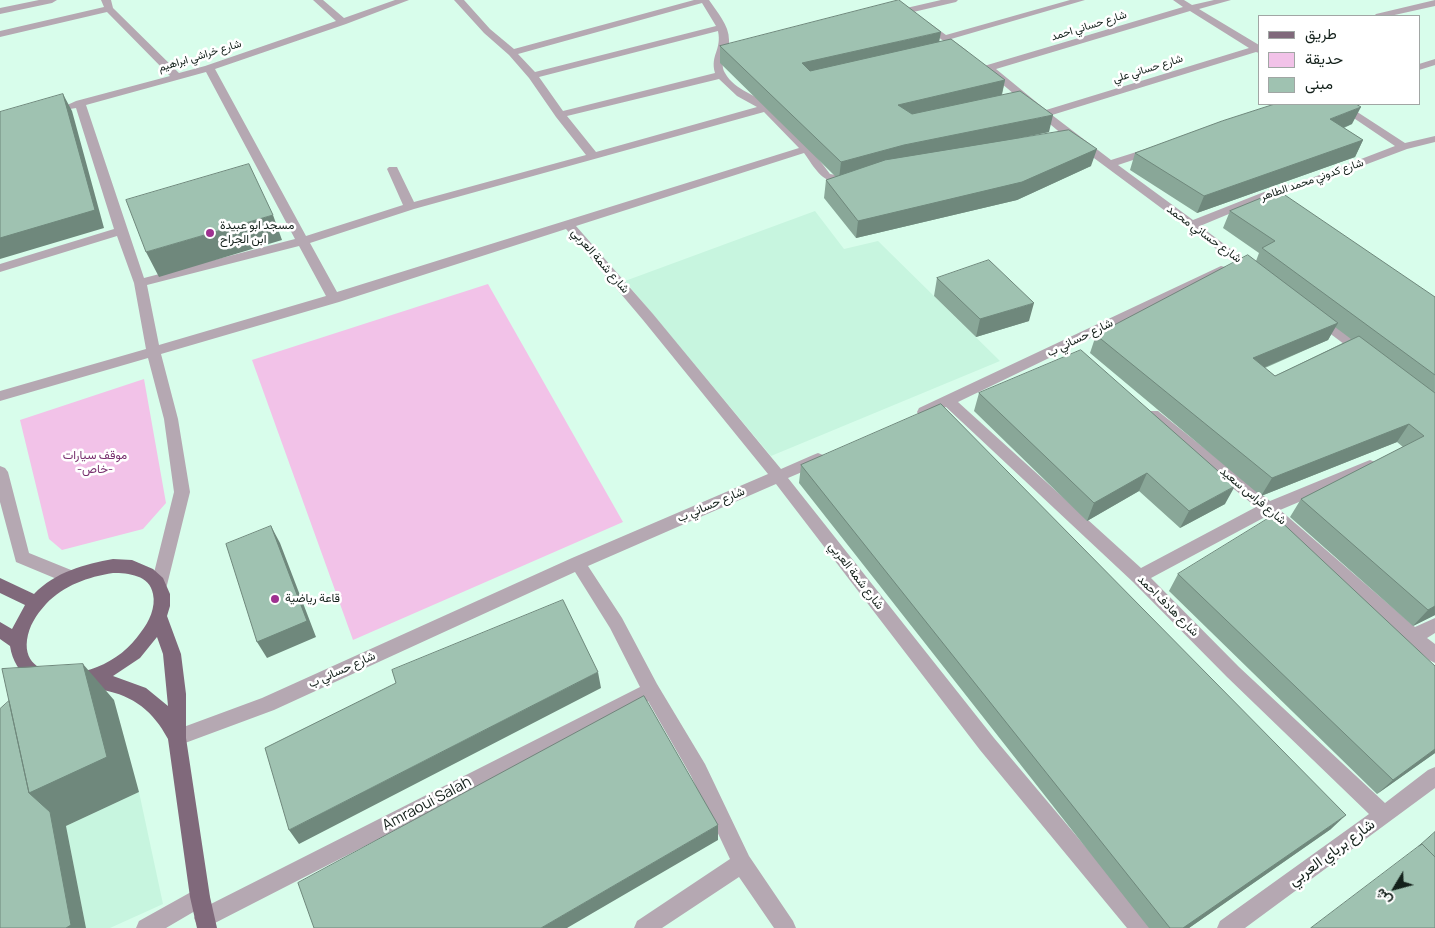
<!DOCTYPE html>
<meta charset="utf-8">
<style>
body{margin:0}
#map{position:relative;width:1435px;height:928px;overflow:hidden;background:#d8fdeb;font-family:Manrope,Vazirmatn,sans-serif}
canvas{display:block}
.legend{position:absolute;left:1258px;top:15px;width:162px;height:90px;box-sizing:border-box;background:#fff;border:1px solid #a1a6a4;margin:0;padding:6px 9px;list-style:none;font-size:15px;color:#14211b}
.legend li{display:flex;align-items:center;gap:10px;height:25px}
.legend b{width:25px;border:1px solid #a1a6a4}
.north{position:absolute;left:1370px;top:863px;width:50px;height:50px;-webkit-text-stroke:4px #fff;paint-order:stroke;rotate:233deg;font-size:14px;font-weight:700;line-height:20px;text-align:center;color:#14211b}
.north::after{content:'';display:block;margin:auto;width:18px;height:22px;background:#14211b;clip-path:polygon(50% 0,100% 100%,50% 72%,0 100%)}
</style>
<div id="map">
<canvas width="1435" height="928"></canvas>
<ul class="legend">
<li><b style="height:6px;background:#80697b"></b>طريق</li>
<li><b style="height:14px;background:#f2c2e8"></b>حديقة</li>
<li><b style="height:14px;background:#9fc2b1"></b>مبنى</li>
</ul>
<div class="north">ش</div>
</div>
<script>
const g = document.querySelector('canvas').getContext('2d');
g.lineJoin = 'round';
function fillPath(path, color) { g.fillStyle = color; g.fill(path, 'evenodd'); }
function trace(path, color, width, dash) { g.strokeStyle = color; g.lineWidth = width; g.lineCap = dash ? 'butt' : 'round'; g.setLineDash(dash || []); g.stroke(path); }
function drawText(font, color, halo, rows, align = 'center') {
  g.font = font + ' Manrope,Vazirmatn,sans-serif'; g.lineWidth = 5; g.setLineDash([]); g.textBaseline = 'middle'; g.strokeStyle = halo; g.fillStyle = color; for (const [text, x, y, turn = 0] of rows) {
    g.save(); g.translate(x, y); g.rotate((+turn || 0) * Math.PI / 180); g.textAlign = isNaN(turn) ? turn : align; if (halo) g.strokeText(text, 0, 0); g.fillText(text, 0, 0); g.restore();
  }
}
fillPath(new Path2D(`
 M 815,211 L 844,249 L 878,241 L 1000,361 L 771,456 L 625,281 Z
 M 139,792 L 163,904 L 110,928 L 86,928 L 66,826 Z`), '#c7f5df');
fillPath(new Path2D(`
 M 488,284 L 623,522 L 353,640 L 252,360 Z
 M 144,379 L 166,503 L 143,529 L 62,550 L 49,539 L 20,420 Z`), '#f2c2e8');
fillPath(new Path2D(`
 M 39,0 L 57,0 L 52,3 L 0,14 L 0,8 Z
 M 101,0 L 111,0 L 113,8 L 179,73 L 205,66 L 336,21 L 313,0 L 323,0 L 344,18 L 395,0 L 409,0 L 346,24 L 215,69 L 306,236 L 403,205 L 387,169 L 389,167 L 397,167 L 414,202 L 586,155 L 556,117 L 529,78 L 509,55 L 484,33 L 454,0 L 464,0 L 490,29 L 514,49 L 694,0 L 709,0 C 717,12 729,25 729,40 C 730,53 718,60 725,73 C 735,91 758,95 771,107 C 793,127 812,150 830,174 L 854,178 L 856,180 C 851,184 847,183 840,183 C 821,182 815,168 804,153 L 576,226 L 653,314 L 781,469 L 813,455 L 818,453 L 823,455 L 825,459 L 823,463 L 788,478 L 994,738 L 1148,921 L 1151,928 L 1127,928 L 980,750 L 776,484 L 588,566 L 622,618 L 657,684 L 705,764 L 749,856 L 793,921 L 796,928 L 774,928 L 739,877 L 662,928 L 634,928 L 637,921 L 730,859 L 691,776 L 648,701 L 211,925 L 205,928 L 197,925 L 194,918 L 197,911 L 640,687 L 610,628 L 575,572 L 274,710 L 177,746 L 170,744 L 168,738 L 170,732 L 262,698 L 572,558 L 768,474 L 643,320 L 566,229 L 339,302 L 161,354 L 178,419 L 190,492 L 167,585 L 165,590 L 159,592 L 153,590 L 151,585 L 174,492 L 164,419 L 148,358 L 0,401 L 0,391 L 146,349 L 134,283 L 117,236 L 0,272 L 0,264 L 114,229 L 76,108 L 70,109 L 65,106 L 76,101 L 170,76 L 107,12 L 0,37 L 0,31 L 104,7 ZM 702,3 L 716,26 L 535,72 L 518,54 ZM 718,31 C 722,50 710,55 715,73 L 563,111 L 539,77 ZM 206,72 L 295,239 L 144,278 L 86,105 ZM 719,79 L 737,96 L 757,107 L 596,152 L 567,116 ZM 764,112 L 799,148 L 337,292 L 310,243 L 414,209 ZM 299,246 L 326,296 L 159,345 L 147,285 Z
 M 941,0 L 958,0 L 956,2 L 892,17 L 887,14 L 889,12 Z
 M 1070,0 L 1085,0 L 951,39 L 966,50 L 968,52 L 963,55 L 920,24 L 922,22 L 928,22 L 946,35 Z
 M 1173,0 L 1184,0 L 1192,5 L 1214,0 L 1231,0 L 1199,9 L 1259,45 L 1259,53 L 1256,52 L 1052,115 L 1111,160 L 1149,148 L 1157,148 L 1158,150 L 1157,152 L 1118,165 L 1193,220 L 1264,192 L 1309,179 L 1395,146 L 1333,104 L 1345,104 L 1405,143 L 1435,136 L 1435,142 L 1407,149 L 1317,183 L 1272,196 L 1200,226 L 1260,271 L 1254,275 L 1250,274 L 1063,135 L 983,68 L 984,66 L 1183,7 ZM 1190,11 L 1249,48 L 1046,110 L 996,69 Z
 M 1435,0 L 1435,6 L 1390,16 L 1374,16 L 1376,14 Z
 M 1435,59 L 1435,65 L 1419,70 L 1419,64 Z
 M 1221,266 L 1225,267 L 1227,270 L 1225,273 L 958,402 L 1141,568 L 1256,507 L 1148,419 L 1146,415 L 1148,411 L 1158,411 L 1270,501 L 1365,462 L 1370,460 L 1375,462 L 1378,466 L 1375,470 L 1280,510 L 1415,627 L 1435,618 L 1435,633 L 1427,638 L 1435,644 L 1435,663 L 1429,660 L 1267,516 L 1151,578 L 1239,667 L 1385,803 L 1428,770 L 1435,767 L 1435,788 L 1245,928 L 1217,928 L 1220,921 L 1369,814 L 1227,677 L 1133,582 L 946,407 L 924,417 L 919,416 L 917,412 L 919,408 Z
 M 1317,313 L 1322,314 L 1370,350 L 1372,353 L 1370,356 L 1360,356 L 1312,320 L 1310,317 L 1312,314 Z
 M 0,466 L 5,468 L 8,472 L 29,553 L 76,572 L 78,577 L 76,582 L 70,584 L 64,582 L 16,562 L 0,502 Z
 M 200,887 L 207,890 L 210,897 L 207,904 L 166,928 L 136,928 L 139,921 Z`), '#b5a8b2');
fillPath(new Path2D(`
 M 113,559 L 132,560 L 153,569 L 163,578 L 170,594 L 170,606 L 167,616 L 181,654 L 186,694 L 186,738 L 210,897 L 217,928 L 197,928 L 190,897 L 168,739 C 153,711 134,696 103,690 C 97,688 90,686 84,687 C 79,687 74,689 69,689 C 39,690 15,677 10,646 L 0,639 L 0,622 L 12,629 L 25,605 L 0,593 L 0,578 L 34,594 C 55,572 85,564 113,559 ZM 113,573 C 128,573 150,575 153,594 C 156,607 149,622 141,632 C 130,648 115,660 97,667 C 74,677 22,679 27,640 C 29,626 36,615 46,604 C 64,585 88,577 113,573 ZM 157,637 L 163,654 L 168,706 L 146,688 L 113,676 L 140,658 Z`), '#80697b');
fillPath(new Path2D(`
 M 939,41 L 1005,80 L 1002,95 L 1049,132 L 1019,138 L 1091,166 L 1017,200 L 856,238 L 824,198 L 826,180 L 836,177 L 720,63 L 720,46 Z
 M 1352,124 L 1344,128 L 1363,140 L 1355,157 L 1197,213 L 1130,170 L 1135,153 Z
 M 1230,211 L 1435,297 L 1435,615 L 1413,626 L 1290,517 L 1301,499 L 1403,447 L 1397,442 L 1261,496 L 1090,353 L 1096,335 L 1256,261 L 1259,253 L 1223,228 ZM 1335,327 L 1351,339 L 1275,376 L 1265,368 L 1328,340 Z
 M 937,278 L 1029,321 L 976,337 L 934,296 Z
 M 979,393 L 1225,504 L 1180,528 L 1139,491 L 1087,521 L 974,411 Z
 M 801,465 L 1331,829 L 1189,928 L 1149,928 L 799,483 Z
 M 1178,574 L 1435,666 L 1435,753 L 1377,794 L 1169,591 Z`), '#89a798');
fillPath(new Path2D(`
 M 941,32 L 938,48 L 801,79 L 802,63 Z
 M 1005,80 L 1001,97 L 896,122 L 898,105 Z
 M 63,94 L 72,111 L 104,228 L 0,259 L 0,238 Z
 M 1361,107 L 1352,124 L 1322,136 L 1330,119 Z
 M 1053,115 L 1049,132 L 901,162 L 839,179 L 841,162 L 904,145 Z
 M 1363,140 L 1355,157 L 1197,213 L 1204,196 Z
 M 1097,149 L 1091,166 L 1017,200 L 856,238 L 858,221 Z
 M 273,215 L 282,240 L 159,277 L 146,252 Z
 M 1034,303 L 1029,321 L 976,337 L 980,319 Z
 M 1338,323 L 1328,340 L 1244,376 L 1253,358 Z
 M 1409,424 L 1397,442 L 1261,496 L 1272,478 Z
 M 1147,473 L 1139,491 L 1087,521 L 1094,503 Z
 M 1235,486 L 1225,504 L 1180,528 L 1189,511 Z
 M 271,526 L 280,543 L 316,637 L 267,658 L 257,642 Z
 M 1435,606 L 1435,615 L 1413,626 L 1428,610 Z
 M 83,664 L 114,700 L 139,792 L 66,826 L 86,928 L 66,928 L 29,793 Z
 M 598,672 L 601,688 L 299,844 L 289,830 Z
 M 1435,749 L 1435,753 L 1377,794 L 1393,780 Z
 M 1346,815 L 1331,829 L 1189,928 L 1183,928 Z
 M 718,825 L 718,840 L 567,928 L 541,928 Z`), '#6f887c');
const building = new Path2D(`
 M 899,0 L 941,32 L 802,63 L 810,71 L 951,39 L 1005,80 L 898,105 L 912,114 L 1020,91 L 1053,115 L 904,145 L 841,162 L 720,46 Z
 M 63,94 L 95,210 L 0,238 L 0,112 Z
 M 1275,104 L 1356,104 L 1361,107 L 1330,119 L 1363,140 L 1204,196 L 1135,153 L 1222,121 Z
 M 1069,130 L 1097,149 L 1022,182 L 858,221 L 826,180 L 885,160 Z
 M 249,164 L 273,215 L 146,252 L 126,200 Z
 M 1279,191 L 1435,297 L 1435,375 L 1262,248 L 1275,241 L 1230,211 Z
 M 1248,255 L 1338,323 L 1253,358 L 1275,376 L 1359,336 L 1435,393 L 1435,606 L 1428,610 L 1301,499 L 1424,436 L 1409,424 L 1272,478 L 1096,335 Z
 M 989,260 L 1034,303 L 980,319 L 937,278 Z
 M 1081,350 L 1235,486 L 1189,511 L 1147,473 L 1094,503 L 979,393 Z
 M 941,404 L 1346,815 L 1183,928 L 1170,928 L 801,465 Z
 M 1274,515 L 1435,666 L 1435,749 L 1393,780 L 1178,574 Z
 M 271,526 L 307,621 L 257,642 L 226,544 Z
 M 563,600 L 598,672 L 289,830 L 265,748 L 396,683 L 392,670 Z
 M 83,664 L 107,757 L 29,793 L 2,669 Z
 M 644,696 L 718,825 L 541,928 L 314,928 L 298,883 Z
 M 9,701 L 29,793 L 50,812 L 71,925 L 66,928 L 0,928 L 0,709 Z
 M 1435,832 L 1435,857 L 1422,844 L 1419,846 Z
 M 1422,844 L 1435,857 L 1435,928 L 1311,928 Z`);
fillPath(building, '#9fc2b1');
trace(building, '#6f887c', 1);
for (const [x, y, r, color] of [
 [210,233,5,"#9e3190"],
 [275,599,5,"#9e3190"]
]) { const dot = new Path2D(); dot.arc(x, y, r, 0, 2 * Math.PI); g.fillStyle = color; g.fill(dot); trace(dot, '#fff', 2); }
drawText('11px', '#14211b', '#fff', [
 ["شارع حساني احمد",1089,26,-17],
 ["شارع خراشي ابراهيم",200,56,-17],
 ["شارع حساني علي",1148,69,-17],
 ["شارع كدوني محمد الطاهر",1312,180,-19]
]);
drawText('12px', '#14211b', '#fff', [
 ["مسجد ابو عبيدة",220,226],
 ["ابن الجراح",220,240],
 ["قاعة رياضية",285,599]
], 'left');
drawText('12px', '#14211b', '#fff', [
 ["شارع حساني محمد",1204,234,36],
 ["شارع شمة العربي",600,261,49],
 ["شارع حساني ب",1080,338,-26],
 ["شارع فراس سعيد",1253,496,40],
 ["شارع حساني ب",711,505,-23],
 ["شارع شمة العربي",856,576,52],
 ["شارع هادف احمد",1168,606,45],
 ["شارع حساني ب",342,670,-24]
]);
drawText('12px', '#772e6d', '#fff', [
 ["موقف سيارات",95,456],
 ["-خاص-",95,470]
]);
drawText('15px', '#14211b', '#fff', [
 ["Amraoui Salah",427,804,-28],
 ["شارع برباي العربي",1332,853,-36]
]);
</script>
